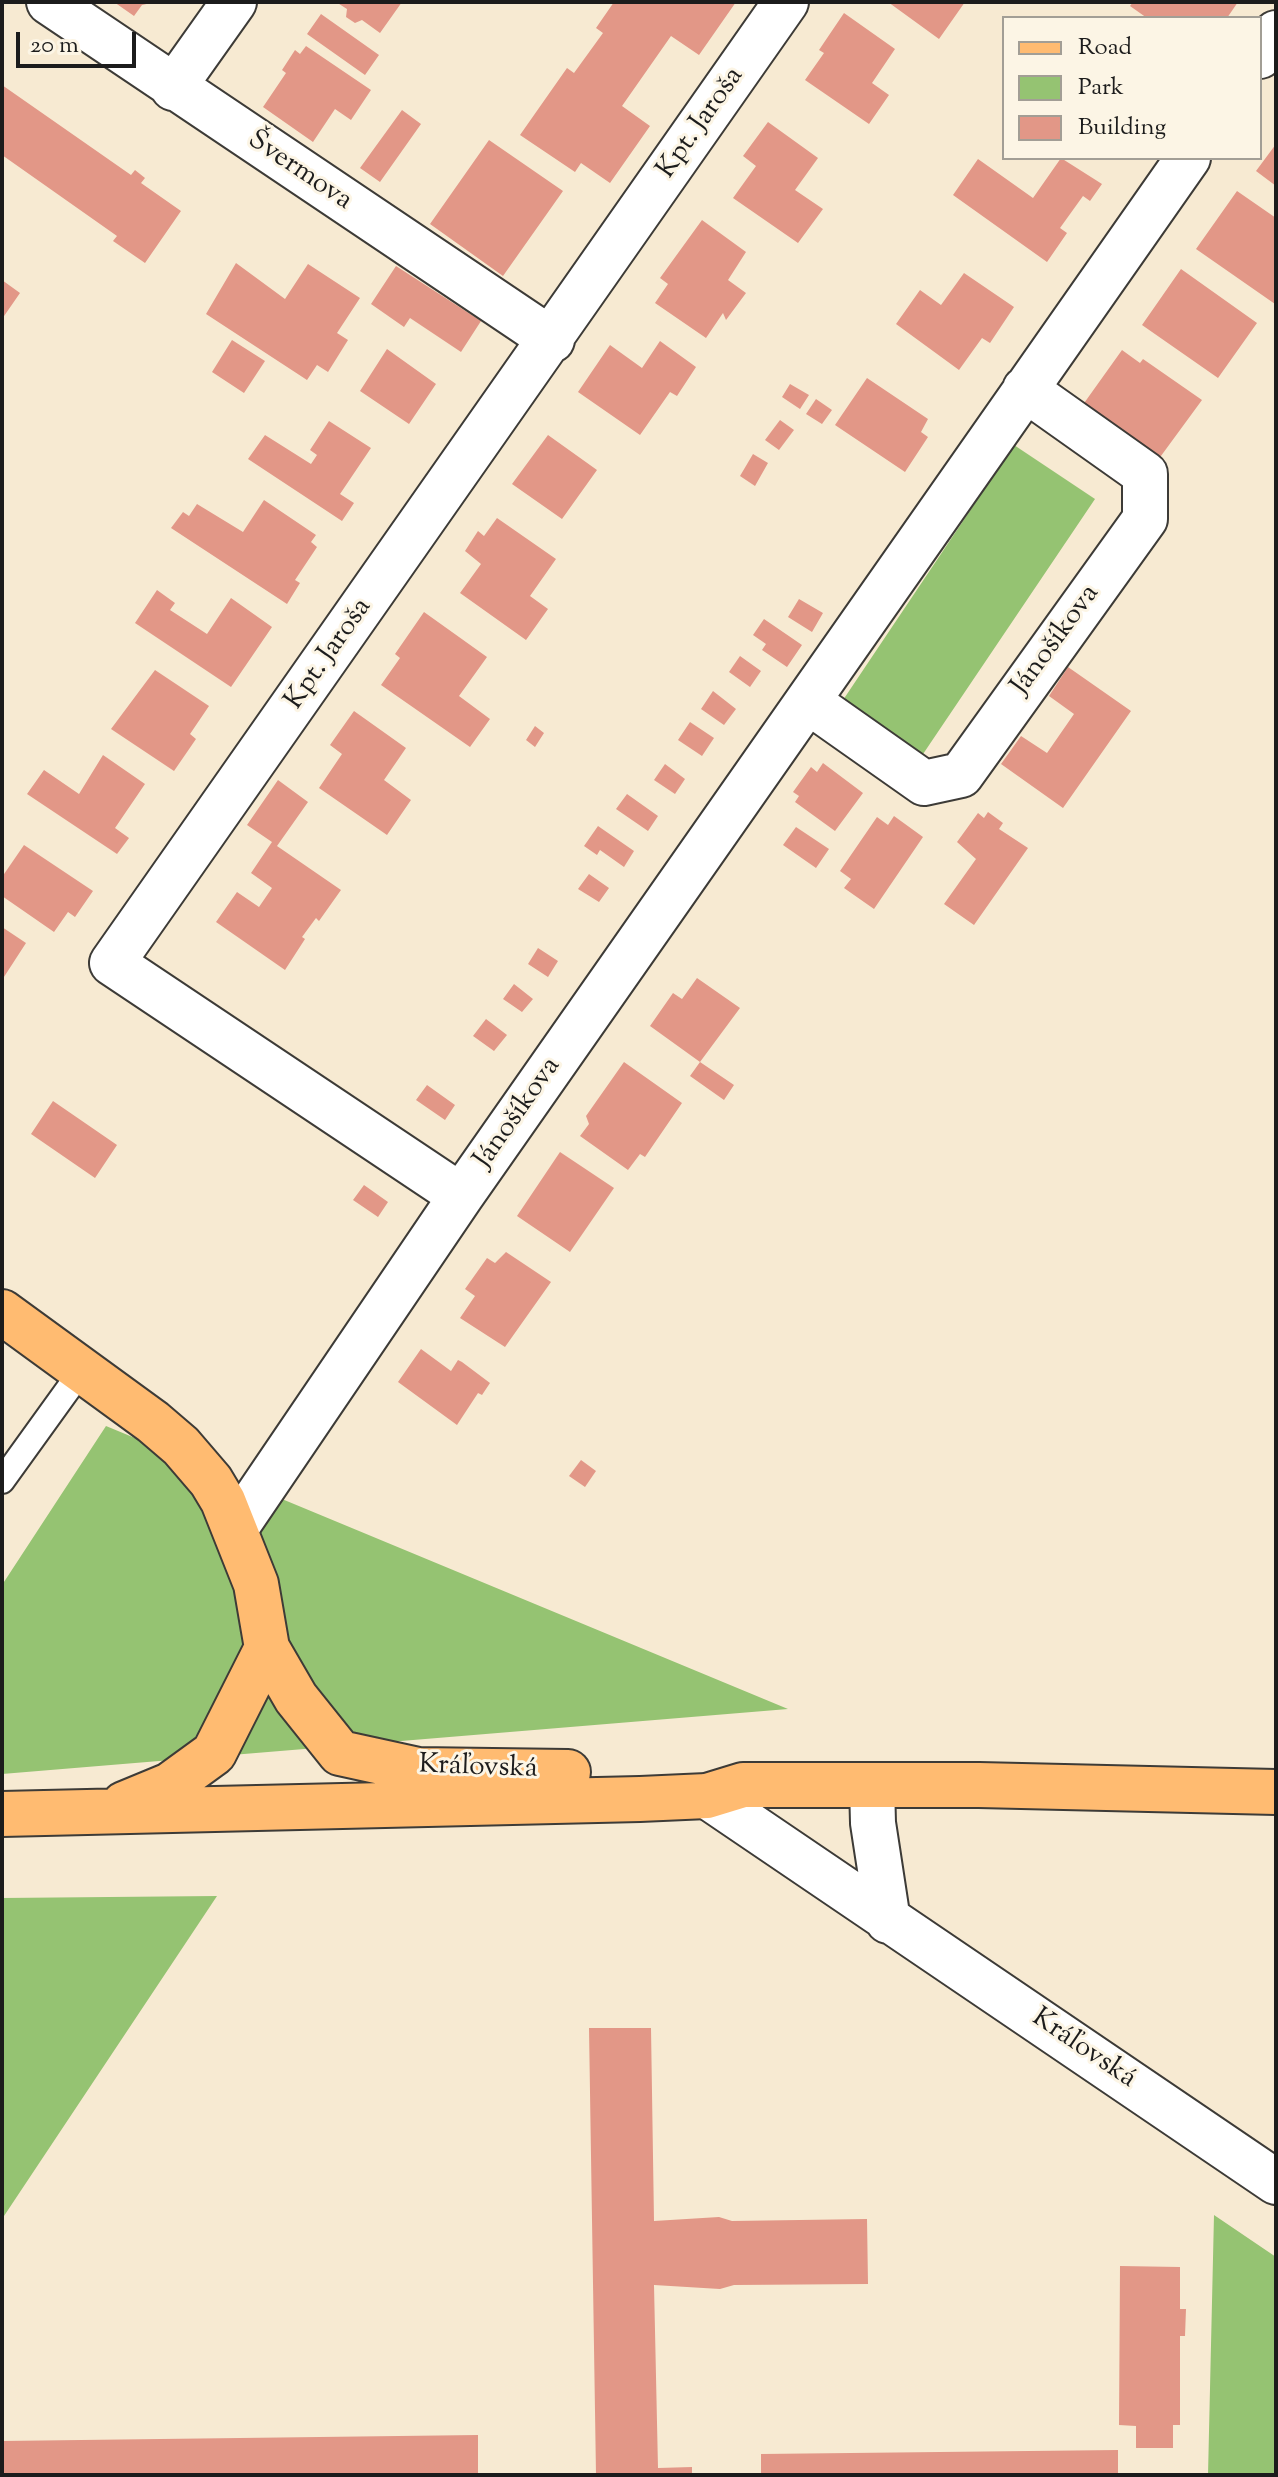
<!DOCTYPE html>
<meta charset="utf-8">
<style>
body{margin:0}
#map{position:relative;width:1278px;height:2477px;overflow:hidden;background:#f7ead2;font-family:"Sorts Mill Goudy",serif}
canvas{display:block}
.frame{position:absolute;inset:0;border:4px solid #1c1c1c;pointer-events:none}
.legend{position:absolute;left:1002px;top:16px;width:260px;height:144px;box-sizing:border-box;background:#fcf5e5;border:2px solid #a29e95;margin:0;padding:10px 14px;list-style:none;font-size:24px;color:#1c1c1c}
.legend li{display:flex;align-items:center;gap:16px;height:40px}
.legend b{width:40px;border:2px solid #a29e95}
.scale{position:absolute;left:16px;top:32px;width:120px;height:36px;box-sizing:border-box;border:4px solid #1c1c1c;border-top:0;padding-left:10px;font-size:24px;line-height:28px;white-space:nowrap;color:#1c1c1c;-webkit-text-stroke:6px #fcf5e5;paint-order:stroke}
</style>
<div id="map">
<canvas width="1278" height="2477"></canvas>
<div class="frame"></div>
<ul class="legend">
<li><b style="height:10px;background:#ffbb71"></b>Road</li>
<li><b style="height:22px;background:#95c372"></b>Park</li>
<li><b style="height:22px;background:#e29787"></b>Building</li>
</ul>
<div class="scale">20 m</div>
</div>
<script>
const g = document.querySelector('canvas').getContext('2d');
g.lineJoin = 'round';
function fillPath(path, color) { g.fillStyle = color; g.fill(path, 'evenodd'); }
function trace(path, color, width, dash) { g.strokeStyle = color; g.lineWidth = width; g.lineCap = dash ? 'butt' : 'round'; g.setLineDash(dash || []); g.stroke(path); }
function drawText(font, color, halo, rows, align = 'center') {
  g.font = font + ' "Sorts Mill Goudy",serif'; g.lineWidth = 6; g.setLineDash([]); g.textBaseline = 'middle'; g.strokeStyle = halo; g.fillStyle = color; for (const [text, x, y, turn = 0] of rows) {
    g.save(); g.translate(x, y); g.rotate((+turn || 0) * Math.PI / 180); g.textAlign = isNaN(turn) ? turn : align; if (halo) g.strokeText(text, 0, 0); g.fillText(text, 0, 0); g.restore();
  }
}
fillPath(new Path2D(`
 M 1014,445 L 1095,499 L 919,760 L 839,706 Z
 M 106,1426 L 788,1709 L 2,1774 L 2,1585 Z
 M 217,1896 L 4,2216 L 2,2251 L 2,1898 Z
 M 1214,2215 L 1276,2257 L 1276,2475 L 1208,2475 Z`), '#95c372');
fillPath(new Path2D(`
 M 114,2 L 151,2 L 151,3 L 142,5 L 134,16 Z
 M 336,2 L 402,2 L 380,33 L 362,20 L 355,23 L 346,17 L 347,9 Z
 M 614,2 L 736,2 L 699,55 L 671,36 L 622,106 L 650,126 L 610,183 L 581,163 L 575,172 L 520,135 L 567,68 L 574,73 L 603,33 L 596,28 Z
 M 888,2 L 965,2 L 939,39 Z
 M 1133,2 L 1238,2 L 1227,18 L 1147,18 L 1130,6 Z
 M 844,13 L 895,49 L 872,83 L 889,95 L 869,124 L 805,80 L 824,53 L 819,50 Z
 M 321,14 L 379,55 L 365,75 L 307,34 Z
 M 306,46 L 371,90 L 351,120 L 335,109 L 313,142 L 263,107 L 286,73 L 282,70 L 295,50 L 300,54 Z
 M 2,85 L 131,175 L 135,170 L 145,178 L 141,183 L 181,211 L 145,263 L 113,241 L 117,236 L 2,155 Z
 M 402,110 L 421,124 L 380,182 L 360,168 Z
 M 768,122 L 818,158 L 795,190 L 823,209 L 798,243 L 733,198 L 756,166 L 743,156 Z
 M 489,140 L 563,191 L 503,276 L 430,224 Z
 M 1276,144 L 1276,186 L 1256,171 Z
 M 1061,158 L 1102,184 L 1090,201 L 1083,196 L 1060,228 L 1067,233 L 1047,262 L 953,195 L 978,159 L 1033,198 Z
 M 1237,191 L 1276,218 L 1275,304 L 1196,249 Z
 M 702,220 L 746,252 L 728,280 L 746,293 L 726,320 L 723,313 L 706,338 L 655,303 L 668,284 L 660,278 Z
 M 236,263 L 285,299 L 308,264 L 360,298 L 337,333 L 348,340 L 328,372 L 317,365 L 307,380 L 206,314 Z
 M 396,266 L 481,321 L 461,352 L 410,318 L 404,327 L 371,304 Z
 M 1181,269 L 1257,323 L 1218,378 L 1142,325 Z
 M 964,273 L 1014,307 L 990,343 L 982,338 L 959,370 L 896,324 L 920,290 L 941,305 Z
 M 2,280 L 20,293 L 2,319 Z
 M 232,340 L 265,361 L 244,393 L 212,372 Z
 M 660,341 L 696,367 L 677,396 L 670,392 L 640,435 L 578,392 L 610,345 L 642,368 Z
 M 387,349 L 436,384 L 409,424 L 360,391 Z
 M 1122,350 L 1140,363 L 1143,359 L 1202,400 L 1158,460 L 1082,406 Z
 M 867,378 L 928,419 L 921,432 L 928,437 L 905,472 L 835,425 Z
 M 790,384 L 809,395 L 800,409 L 782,397 Z
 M 816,399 L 832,410 L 822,424 L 806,414 Z
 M 780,420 L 794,430 L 779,450 L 765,440 Z
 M 329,421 L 371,448 L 340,494 L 354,503 L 342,521 L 248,459 L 265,435 L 311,464 L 317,455 L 310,450 Z
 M 548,435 L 597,470 L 562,519 L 512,484 Z
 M 753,454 L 768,463 L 755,486 L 740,476 Z
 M 264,500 L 316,535 L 311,542 L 317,547 L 295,580 L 300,583 L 287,604 L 171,528 L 183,512 L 189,516 L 197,504 L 243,532 Z
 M 497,518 L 556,559 L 530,596 L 548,609 L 526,640 L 460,593 L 481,564 L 465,551 L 478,531 L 484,536 Z
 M 157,590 L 175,603 L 170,610 L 207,634 L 231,598 L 272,627 L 231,687 L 135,623 Z
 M 799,599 L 823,613 L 812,632 L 788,617 Z
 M 424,612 L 487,657 L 459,696 L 490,719 L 470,747 L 381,685 L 400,658 L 395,654 Z
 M 764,619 L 802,645 L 787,667 L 762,650 L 766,644 L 753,635 Z
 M 740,656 L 761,671 L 750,687 L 729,672 Z
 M 1068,667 L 1131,711 L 1063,808 L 1001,764 L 1021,736 L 1047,753 L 1074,714 L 1049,696 Z
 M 155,670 L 209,706 L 190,734 L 196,739 L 174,771 L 111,729 Z
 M 713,691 L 736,709 L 724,725 L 701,709 Z
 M 354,711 L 406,748 L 384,780 L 411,800 L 387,835 L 319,788 L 342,754 L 330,745 Z
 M 690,722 L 714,738 L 702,756 L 678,740 Z
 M 535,726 L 544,733 L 535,747 L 526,740 Z
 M 103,755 L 145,784 L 115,828 L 129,838 L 117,854 L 27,794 L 44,770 L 79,794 Z
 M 823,763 L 863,793 L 835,831 L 795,802 L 799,796 L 793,792 L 811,767 L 817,772 Z
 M 665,764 L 685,779 L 675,794 L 654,780 Z
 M 278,780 L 308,802 L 277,846 L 341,890 L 319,921 L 316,918 L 302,937 L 305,939 L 285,970 L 216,922 L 237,892 L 259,907 L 272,888 L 251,873 L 272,842 L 247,825 Z
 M 627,794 L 658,816 L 648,831 L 616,809 Z
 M 988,812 L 1003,823 L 999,829 L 1028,848 L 974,925 L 944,904 L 976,859 L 957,842 L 978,813 L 984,818 Z
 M 894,816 L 923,837 L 874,909 L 844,888 L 851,879 L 840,871 L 877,817 L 888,825 Z
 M 598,826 L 634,851 L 624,867 L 600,850 L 597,855 L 584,846 Z
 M 796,827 L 829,849 L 816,868 L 783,845 Z
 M 24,845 L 93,891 L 75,917 L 68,912 L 54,932 L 2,896 L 2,877 Z
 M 589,874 L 609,888 L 599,902 L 578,889 Z
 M 2,927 L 26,943 L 2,980 Z
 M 538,948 L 558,961 L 548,977 L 528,964 Z
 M 697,978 L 740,1008 L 700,1062 L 650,1026 L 673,993 L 682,999 Z
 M 514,984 L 533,999 L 522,1012 L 503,999 Z
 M 486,1019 L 507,1035 L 494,1051 L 473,1036 Z
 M 624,1062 L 682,1103 L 645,1157 L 640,1154 L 628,1170 L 580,1136 L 589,1124 L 586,1116 Z
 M 700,1062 L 734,1085 L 724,1100 L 690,1076 Z
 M 427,1085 L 455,1105 L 445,1120 L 416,1100 Z
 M 53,1101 L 117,1145 L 95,1178 L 31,1134 Z
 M 560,1152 L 614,1188 L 570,1252 L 517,1216 Z
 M 364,1185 L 388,1202 L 378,1217 L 353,1200 Z
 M 506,1252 L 551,1282 L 505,1347 L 460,1318 L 475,1296 L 465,1289 L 487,1258 L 495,1263 Z
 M 421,1349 L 451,1371 L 458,1360 L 462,1362 L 490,1383 L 482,1395 L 478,1393 L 457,1425 L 398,1382 Z
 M 581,1460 L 596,1471 L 585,1487 L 569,1476 Z
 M 589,2028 L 651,2028 L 654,2221 L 719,2217 L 732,2221 L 867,2219 L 868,2284 L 734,2285 L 720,2289 L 654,2285 L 658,2468 L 692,2467 L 692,2475 L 596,2475 Z
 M 1120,2266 L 1180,2267 L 1180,2309 L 1186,2309 L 1185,2336 L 1180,2336 L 1180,2425 L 1173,2425 L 1173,2448 L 1136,2448 L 1136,2426 L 1119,2425 Z
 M 478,2435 L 478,2475 L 2,2475 L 2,2441 Z
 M 1118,2450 L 1118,2475 L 761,2475 L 761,2454 Z`), '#e29787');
const service = new Path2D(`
 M 2,1481 L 82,1370`);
const minor = new Path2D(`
 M 49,2 L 552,340
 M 1260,56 L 1276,33
 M 173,88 L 234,2
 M 809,702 L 924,783 L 961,775 L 1145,519 L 1145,474 L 1025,389
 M 461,1196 L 112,963 L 786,2
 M 235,1529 L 461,1196 L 1188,158`);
const tertiary = new Path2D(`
 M 872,1785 L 873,1823 L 888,1921
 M 707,1796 L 1276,2182`);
const primary = new Path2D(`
 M 2,1312 L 153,1422 L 181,1446 L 211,1481 L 223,1501 L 256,1584 L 267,1648 L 296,1698 L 340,1753 L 418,1770 L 568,1772
 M 124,1804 L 170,1785 L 214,1753 L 267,1648
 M 2,1814 L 640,1799 L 707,1796 L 743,1785 L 979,1785 L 1276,1792`);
trace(service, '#3d3b37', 28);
trace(minor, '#3d3b37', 48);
trace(tertiary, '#3d3b37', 48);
trace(primary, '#3d3b37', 48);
trace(service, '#fff', 24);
trace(minor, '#fff', 44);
trace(tertiary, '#fff', 44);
trace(primary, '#ffbb71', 44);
drawText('28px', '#1c1c1c', '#fcf5e5', [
 ["Kpt. Jaroša",702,124,-55],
 ["Švermova",299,172,34],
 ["Jánošíkova",1057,641,-54],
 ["Kpt. Jaroša",330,655,-55],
 ["Jánošíkova",519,1114,-55],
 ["Kráľovská",478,1769,2],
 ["Kráľovská",1083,2050,34]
]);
</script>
